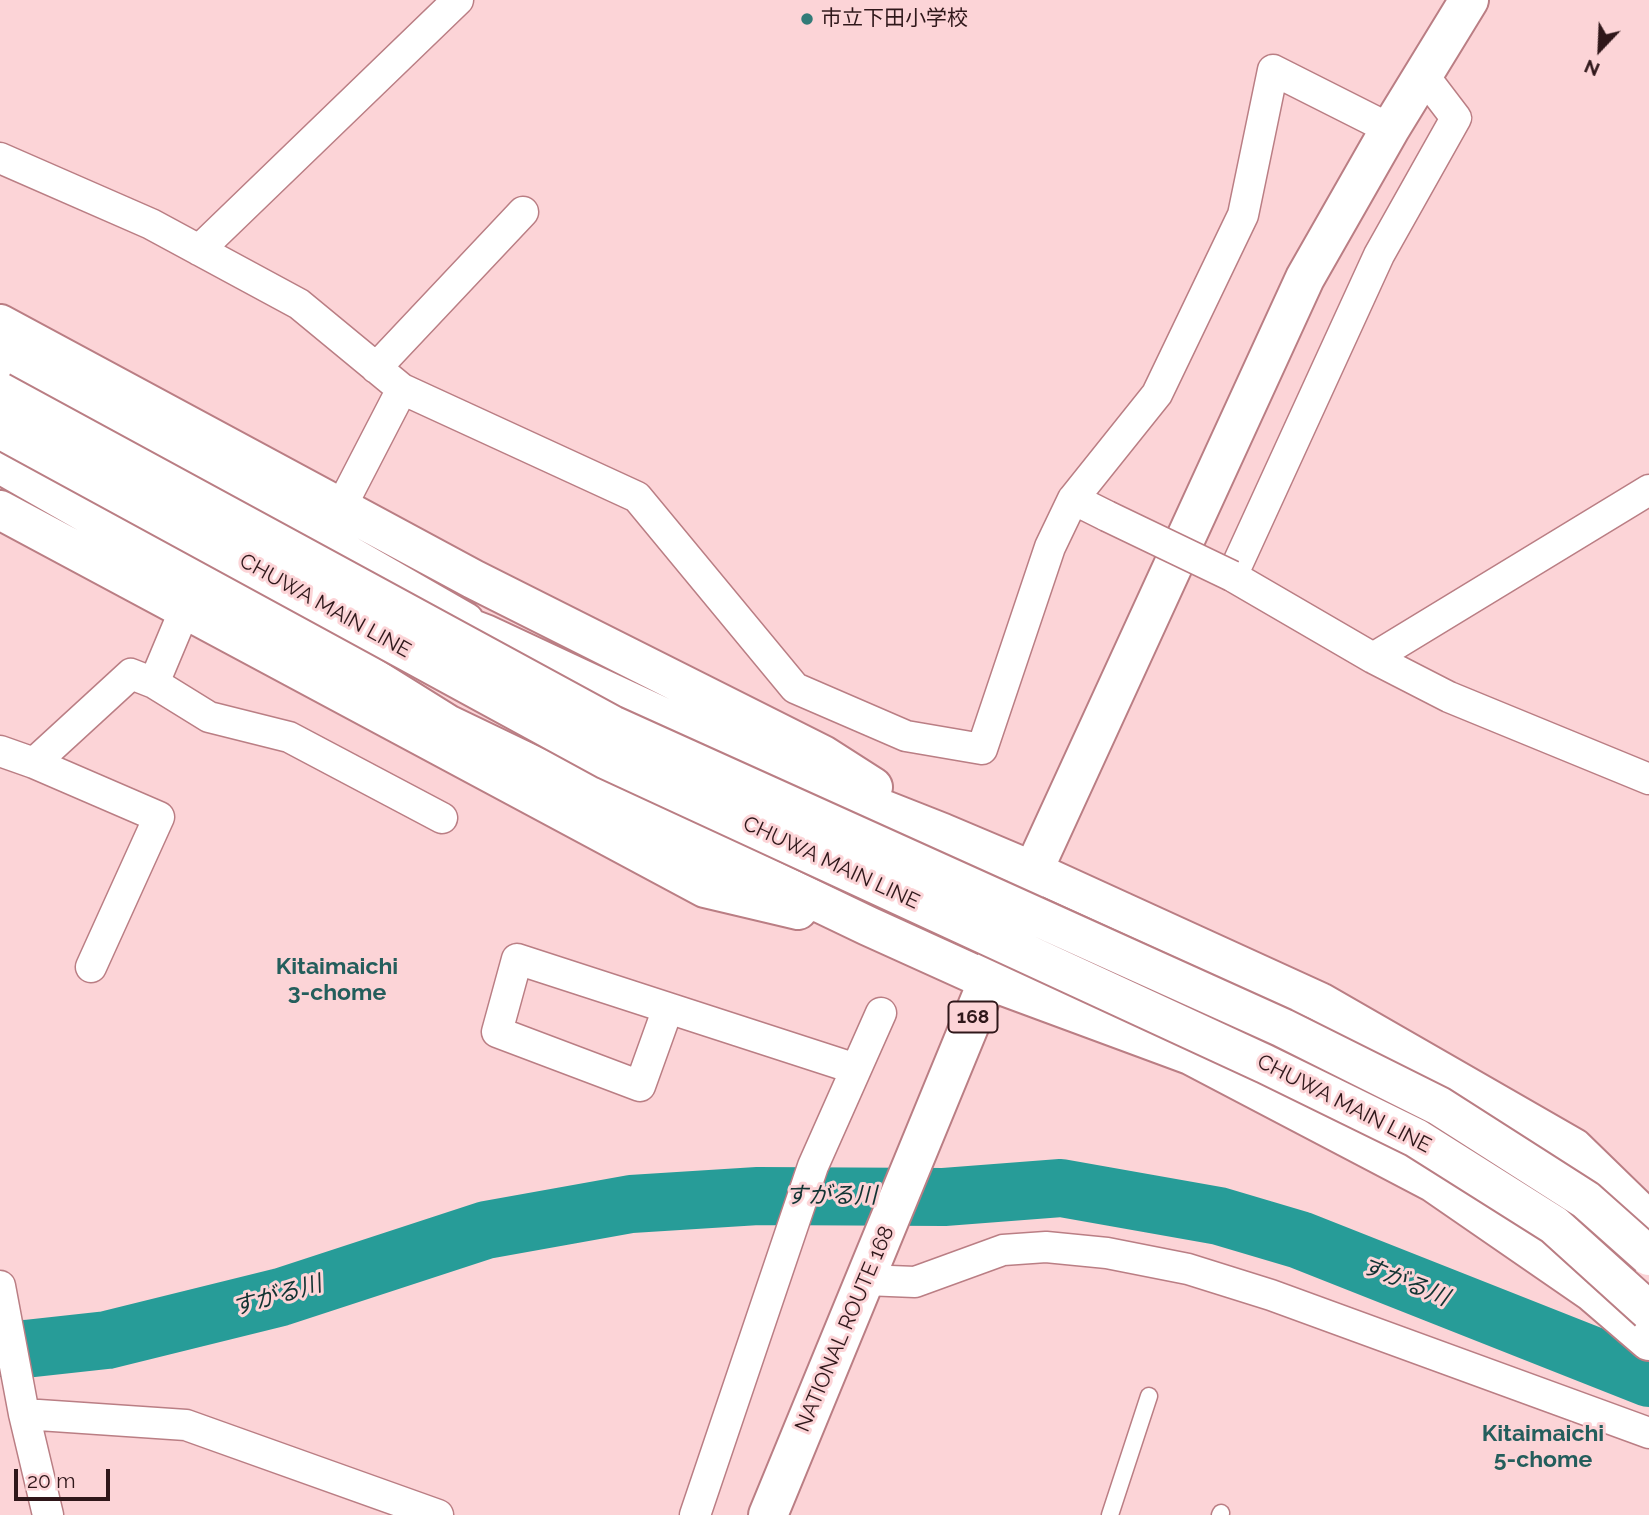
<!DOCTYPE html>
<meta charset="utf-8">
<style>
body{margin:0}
#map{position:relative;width:1649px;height:1515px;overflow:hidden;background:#fcd4d7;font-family:Raleway,sans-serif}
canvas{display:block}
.north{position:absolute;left:1565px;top:14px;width:70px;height:70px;-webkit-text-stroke:5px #fcd4d7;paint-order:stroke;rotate:203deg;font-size:19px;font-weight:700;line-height:28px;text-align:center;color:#2f171a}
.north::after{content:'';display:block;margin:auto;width:24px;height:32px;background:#2f171a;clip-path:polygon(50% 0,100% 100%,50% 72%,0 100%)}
.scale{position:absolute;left:14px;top:1469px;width:96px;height:32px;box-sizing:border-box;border:4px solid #2f171a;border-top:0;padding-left:9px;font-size:21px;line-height:24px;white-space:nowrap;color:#2f171a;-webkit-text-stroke:5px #fcd4d7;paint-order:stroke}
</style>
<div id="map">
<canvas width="1649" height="1515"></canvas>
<div class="north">N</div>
<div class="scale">20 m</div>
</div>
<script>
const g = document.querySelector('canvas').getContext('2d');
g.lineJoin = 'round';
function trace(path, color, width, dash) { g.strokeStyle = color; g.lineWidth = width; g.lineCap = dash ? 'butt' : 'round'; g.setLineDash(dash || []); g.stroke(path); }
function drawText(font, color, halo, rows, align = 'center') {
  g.font = font + ' Raleway,"Noto Sans JP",sans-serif'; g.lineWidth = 6; g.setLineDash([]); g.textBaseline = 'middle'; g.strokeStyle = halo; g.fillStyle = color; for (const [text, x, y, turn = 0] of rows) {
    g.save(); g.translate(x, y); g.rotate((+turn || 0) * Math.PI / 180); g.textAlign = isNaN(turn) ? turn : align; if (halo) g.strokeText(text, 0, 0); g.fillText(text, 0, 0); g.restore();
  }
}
trace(new Path2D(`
 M 0,1348 L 25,1349 L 107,1340 L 281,1297 L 486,1230 L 631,1204 L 758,1196 L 944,1197 L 1061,1188 L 1219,1216 L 1300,1240 L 1649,1378`), '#279c98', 58);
const service = new Path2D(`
 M 1110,1515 L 1149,1396
 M 1220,1515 L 1221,1513`);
const minor = new Path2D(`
 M 1424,76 L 1456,118 L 1379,255 L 1232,576 L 1373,658 L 1449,697 L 1649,779
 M 0,158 L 151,224 L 299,304 L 402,389 L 637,497 L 795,688 L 906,736 L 982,749 L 1050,547 L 1073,499 L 1107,516
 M 199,250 L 458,0
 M 376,368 L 523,212
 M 1073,499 L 1157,394 L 1243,215 L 1273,70 L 1390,129
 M 341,507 L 402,389
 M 1373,658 L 1649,490
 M 154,683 L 209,717 L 289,737 L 442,818
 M 0,751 L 34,763 L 131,674 L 154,683 L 185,609
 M 34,763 L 159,817 L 91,967
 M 668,1008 L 640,1086 L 497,1032 L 517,959 L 856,1069
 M 865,1280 L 915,1282 L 1003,1250 L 1046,1247 L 1107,1253 L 1188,1269 L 1271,1295 L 1649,1433
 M 0,1286 L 24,1414 L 48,1515
 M 24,1414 L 186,1425 L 438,1515
 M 695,1515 L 813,1166 L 881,1013`);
const tertiary = new Path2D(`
 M 1033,871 L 1305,278 L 1390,129 L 1469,0`);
const secondary = new Path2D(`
 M 0,324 L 473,579 L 823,755 L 873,787
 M 0,355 L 465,622
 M 0,464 L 356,667 L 449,725 L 868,926 L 987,980 L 1190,1055 L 1434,1183 L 1592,1292 L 1649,1341
 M 0,510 L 705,888 L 798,910
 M 438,616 L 485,634 L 740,753 L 943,833 L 1033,871 L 1320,1002 L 1574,1148 L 1649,1221`);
const trunk = new Path2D(`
 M 768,1515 L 1033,871`);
trace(service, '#ba7e84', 19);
trace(minor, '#ba7e84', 33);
trace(tertiary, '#ba7e84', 42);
trace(secondary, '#ba7e84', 42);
trace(trunk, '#ba7e84', 42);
trace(service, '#fff', 16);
trace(minor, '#fff', 30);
trace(tertiary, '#fff', 38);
trace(secondary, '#fff', 38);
trace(trunk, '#fff', 38);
const minorBridge = new Path2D(`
 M 1107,516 L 1232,576`);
const secondaryBridge = new Path2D(`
 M 0,392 L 612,725 L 1283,1028 L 1439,1106 L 1586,1200 L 1649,1256
 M 0,429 L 607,760 L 1265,1064 L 1416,1138 L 1554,1225 L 1649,1311`);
trace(minorBridge, '#ba7e84', 33, []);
trace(secondaryBridge, '#ba7e84', 42, []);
trace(minorBridge, '#fff', 30);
trace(secondaryBridge, '#fff', 38);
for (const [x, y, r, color] of [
 [807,19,7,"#327b78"]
]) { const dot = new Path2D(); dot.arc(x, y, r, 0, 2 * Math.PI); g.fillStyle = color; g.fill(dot); trace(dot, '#fcd4d7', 2.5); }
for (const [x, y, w] of [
 [973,1017,49]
]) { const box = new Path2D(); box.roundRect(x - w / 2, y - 15.5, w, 31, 5); g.fillStyle = '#fcd4d7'; g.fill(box); trace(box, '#2f171a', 2); }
drawText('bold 19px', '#2f171a', null, [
 ["168",973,1017]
]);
drawText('21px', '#2f171a', '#fcd4d7', [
 ["市立下田小学校",821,19]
], 'left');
drawText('21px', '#2f171a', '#fcd4d7', [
 ["CHUWA MAIN LINE",325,606,29],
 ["CHUWA MAIN LINE",831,863,25],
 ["CHUWA MAIN LINE",1344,1104,27],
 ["NATIONAL ROUTE 168",845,1329,-67]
]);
drawText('bold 23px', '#245e5c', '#fcd4d7', [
 ["Kitaimaichi",337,967],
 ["3-chome",337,993],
 ["Kitaimaichi",1543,1434],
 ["5-chome",1543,1460]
]);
drawText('italic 23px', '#113332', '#fcd4d7', [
 ["すがる川",831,1196],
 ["すがる川",1405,1282,22],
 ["すがる川",277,1296,-16]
]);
</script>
